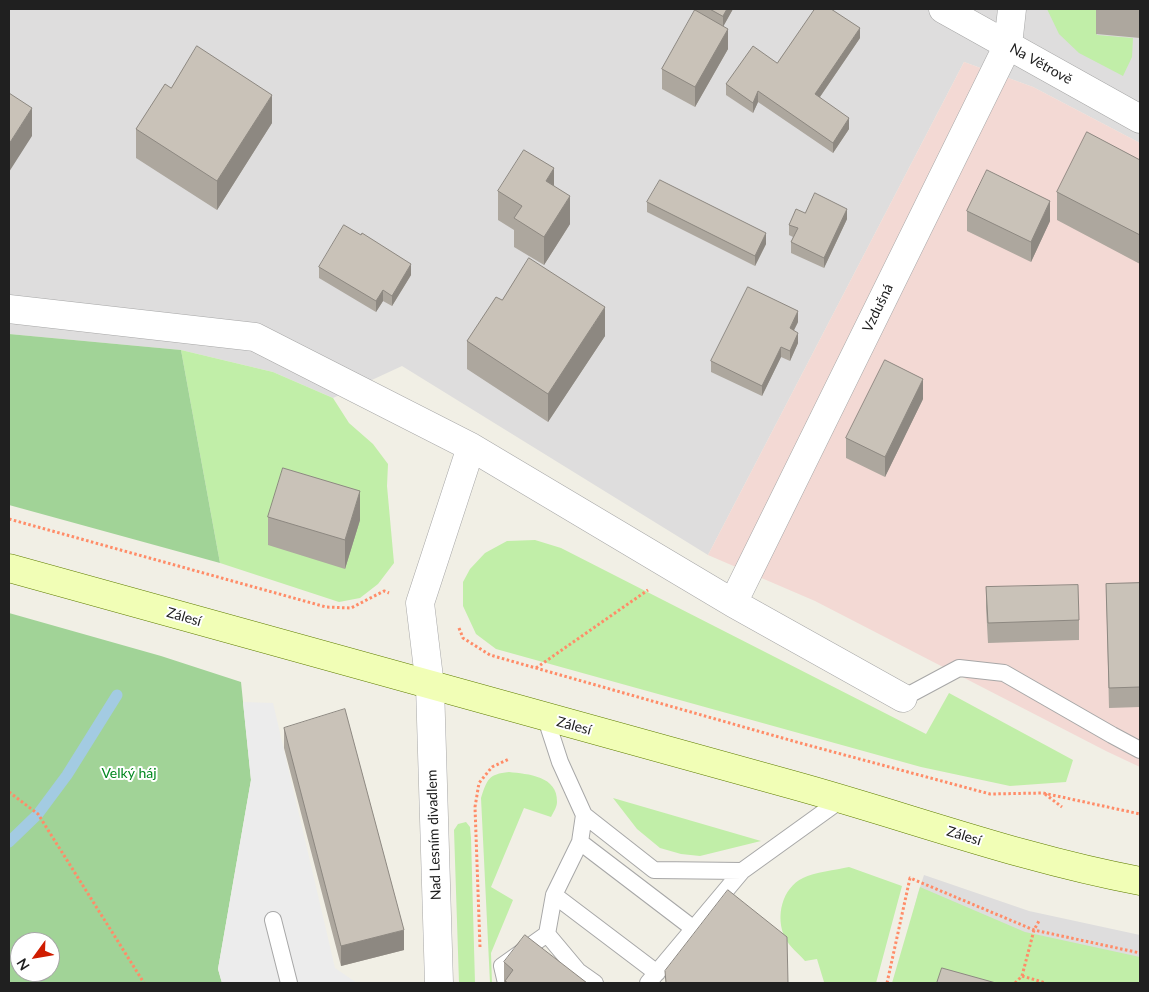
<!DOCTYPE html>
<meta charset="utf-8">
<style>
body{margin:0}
#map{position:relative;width:1149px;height:992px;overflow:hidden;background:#f1efe5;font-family:Lato,sans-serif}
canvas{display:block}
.frame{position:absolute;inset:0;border:10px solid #202020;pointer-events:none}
.north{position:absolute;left:10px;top:932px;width:50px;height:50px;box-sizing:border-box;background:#fff;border:1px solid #a6a6a6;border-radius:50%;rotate:238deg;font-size:14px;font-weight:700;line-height:20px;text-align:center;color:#202020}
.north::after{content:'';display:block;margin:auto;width:18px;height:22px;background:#cf1c00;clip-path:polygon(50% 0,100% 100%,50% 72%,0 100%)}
</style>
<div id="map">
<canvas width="1149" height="992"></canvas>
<div class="frame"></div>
<div class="north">N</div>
</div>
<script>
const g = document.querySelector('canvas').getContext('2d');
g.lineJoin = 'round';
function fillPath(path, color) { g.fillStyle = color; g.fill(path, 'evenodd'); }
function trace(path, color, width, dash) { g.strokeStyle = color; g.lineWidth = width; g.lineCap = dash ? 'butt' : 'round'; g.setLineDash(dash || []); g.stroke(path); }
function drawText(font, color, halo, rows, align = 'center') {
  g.font = font + ' Lato,sans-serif'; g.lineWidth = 4; g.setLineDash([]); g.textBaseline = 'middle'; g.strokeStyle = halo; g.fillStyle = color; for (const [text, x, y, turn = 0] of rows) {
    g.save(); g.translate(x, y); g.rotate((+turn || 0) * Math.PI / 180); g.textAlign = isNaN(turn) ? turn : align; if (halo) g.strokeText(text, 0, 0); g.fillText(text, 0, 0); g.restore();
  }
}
fillPath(new Path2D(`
 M 9,9 L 1140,9 L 1140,143 L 1033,87 L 964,62 L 708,555 L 402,366 L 333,398 L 273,372 L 181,350 L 9,334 Z
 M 924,875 L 1029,911 L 1140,935 L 1140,983 L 897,983 L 918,893 Z`), '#dedddd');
fillPath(new Path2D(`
 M 964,62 L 1033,87 L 1140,143 L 1140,767 L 1106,751 L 815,601 L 708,555 Z`), '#f3d9d4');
fillPath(new Path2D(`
 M 1047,9 L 1098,9 L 1097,35 L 1133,38 L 1132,57 L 1123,76 L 1079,53 L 1059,34 Z
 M 181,350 L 273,372 L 333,398 L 349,423 L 373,444 L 388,464 L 387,486 L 394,563 L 378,584 L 360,598 L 339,602 L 220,563 Z
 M 535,540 L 561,548 L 926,734 L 949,693 L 1073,760 L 1066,782 L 1010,786 L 921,767 L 496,649 L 476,634 L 463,606 L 463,582 L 470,569 L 485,553 L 507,541 Z
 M 509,772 C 528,774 558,776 557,802 C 557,807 553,813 551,817 L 524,808 L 491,887 L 513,900 L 491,953 L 492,983 L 490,983 L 481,798 C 487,780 488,774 509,772 Z
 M 613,798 L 761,841 L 700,856 L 681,854 L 660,848 L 637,829 Z
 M 466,822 L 470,827 L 471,838 L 475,983 L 459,983 L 454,830 L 458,824 Z
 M 849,867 L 902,886 L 876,983 L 819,983 L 824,982 L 817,959 L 805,961 C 799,954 789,946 785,938 C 775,917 782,888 803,878 C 814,872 836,870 849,867 Z
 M 920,887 L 1025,932 L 1140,957 L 1140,983 L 892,983 Z`), '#c1eea8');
fillPath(new Path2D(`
 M 9,334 L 181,350 L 220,563 L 9,505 Z
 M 9,613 L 161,656 L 241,682 L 251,780 L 218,969 L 222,983 L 9,983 ZM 20,942 L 50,942 L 50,972 L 20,972 Z`), '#a1d397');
fillPath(new Path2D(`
 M 243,702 L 273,703 L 335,968 L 357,983 L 222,983 L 218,969 L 251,780 Z`), '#ececec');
trace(new Path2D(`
 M 9,842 L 38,814 L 67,775 L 117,695`), '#a3cbe2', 11);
const lane = new Path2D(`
 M 903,698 L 959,668 L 1004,673 L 1112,735 L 1140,750
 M 546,719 L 560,762 L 584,815 L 654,870 L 742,871
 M 584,815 L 580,842 L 554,895 L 547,934 L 578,971 L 595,983
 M 580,842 L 694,929
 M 554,895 L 657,973
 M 273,920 L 289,983
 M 506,983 L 502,966 L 547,934
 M 648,983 L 742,871 L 842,799`);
const street = new Path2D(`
 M 943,9 L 1140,119
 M 9,309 L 255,337 L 471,447 L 733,603 L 903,698
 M 733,603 L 1008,45 L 1012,9
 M 439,983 L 430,686 L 420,603 L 471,447`);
const secondary = new Path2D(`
 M 9,568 C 270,641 531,714 793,785 C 909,817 1022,859 1140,881`);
trace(lane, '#a7a7a7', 18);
trace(street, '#a7a7a7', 29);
trace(secondary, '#5f7d00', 29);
trace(new Path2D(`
 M 9,519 L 326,607 L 351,608 L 384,591 L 389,593
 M 459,628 L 463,638 L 490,655 L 800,743 L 990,794 L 1043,793 L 1140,814
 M 536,668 L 648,590
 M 9,792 L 38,814 L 144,983
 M 1045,794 L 1062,807
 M 480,947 L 475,807 L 479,783 L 492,767 L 509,759
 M 1022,976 L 1034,930 L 1040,919
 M 887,983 L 910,878 L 1034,930 L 1140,953
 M 1015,983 L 1022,976 L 1046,983`), '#ff8c68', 3, [2.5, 2.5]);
trace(lane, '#fff', 16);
trace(street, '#fff', 28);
trace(secondary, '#f1feb6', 28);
fillPath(new Path2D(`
 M 692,9 L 733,9 L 723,26 L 728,49 L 695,107 L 662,89 L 662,69 L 695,11 Z
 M 1096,9 L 1140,9 L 1140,38 L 1096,34 Z
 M 860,38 L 820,97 L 849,129 L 833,153 L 758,102 L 753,113 L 726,95 L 726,84 L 777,63 Z
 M 171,88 L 272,123 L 217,210 L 136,158 L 136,129 Z
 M 1140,160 L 1140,264 L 1057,220 L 1057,192 Z
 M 554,185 L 570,224 L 544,265 L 514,247 L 514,230 L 498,220 L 498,191 Z
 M 647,202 L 766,244 L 755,266 L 647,212 Z
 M 967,211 L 1050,221 L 1031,262 L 967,231 Z
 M 805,213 L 847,219 L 824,268 L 791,253 L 791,242 L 793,237 L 789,235 L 789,225 Z
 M 319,267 L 411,275 L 392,306 L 383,301 L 376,312 L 319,278 Z
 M 502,300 L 605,336 L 548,422 L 467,369 L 467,341 Z
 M 798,322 L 794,330 L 798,343 L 790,361 L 781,357 L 762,396 L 711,372 L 711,361 Z
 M 923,399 L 885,477 L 846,458 L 846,438 Z
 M 268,517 L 360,520 L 345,569 L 268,545 Z
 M 1140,583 L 1140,707 L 1109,708 L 1106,584 Z
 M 986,587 L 1079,620 L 1079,640 L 988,643 L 986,607 Z
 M 284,728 L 404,950 L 341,966 L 284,748 Z
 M 504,962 L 587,983 L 504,983 Z`), '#ada79e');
fillPath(new Path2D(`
 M 727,9 L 733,9 L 723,27 L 723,16 Z
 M 860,28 L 860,38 L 815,104 L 815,94 Z
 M 728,29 L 728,49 L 695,107 L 695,87 Z
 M 758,91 L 758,102 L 753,113 L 753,103 Z
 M 272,95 L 272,123 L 217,210 L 217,181 Z
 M 32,108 L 32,136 L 9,172 L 9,144 Z
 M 849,118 L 849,129 L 833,153 L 833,143 Z
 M 554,168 L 554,197 L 546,181 Z
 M 570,196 L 570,224 L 544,265 L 544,237 Z
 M 1050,201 L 1050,221 L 1031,262 L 1031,242 Z
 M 847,209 L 847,219 L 824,268 L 824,258 Z
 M 766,233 L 766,244 L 755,266 L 755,256 Z
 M 411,264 L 411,275 L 392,306 L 392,296 Z
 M 383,290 L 383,301 L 376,312 L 376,301 Z
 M 605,307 L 605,336 L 548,422 L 548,394 Z
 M 798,311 L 798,322 L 790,338 L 790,328 Z
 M 798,333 L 798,343 L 790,361 L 790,351 Z
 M 781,347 L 781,357 L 762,396 L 762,386 Z
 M 923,379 L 923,399 L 885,477 L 885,457 Z
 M 360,491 L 360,520 L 345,569 L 345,540 Z
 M 404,930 L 404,950 L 341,966 L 341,946 Z`), '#8d8881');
const building = new Path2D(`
 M 710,9 L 727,9 L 723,16 Z
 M 815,9 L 831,9 L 860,28 L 815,94 L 849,118 L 833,143 L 758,91 L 753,103 L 726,84 L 753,46 L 777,63 Z
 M 695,10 L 728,29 L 695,87 L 662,69 Z
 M 197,46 L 272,95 L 217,181 L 136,129 L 165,84 L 171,88 Z
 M 9,93 L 32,108 L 9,144 Z
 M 1087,132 L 1140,160 L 1140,235 L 1057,192 Z
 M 524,150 L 554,168 L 546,181 L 570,196 L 544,237 L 514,218 L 522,206 L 498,191 Z
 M 987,170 L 1050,201 L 1031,242 L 967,211 Z
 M 660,180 L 766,233 L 755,256 L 647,202 Z
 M 815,193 L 847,209 L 824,258 L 791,242 L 798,228 L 789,225 L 796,209 L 805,213 Z
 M 344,225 L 361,235 L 362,233 L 411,264 L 392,296 L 383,290 L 376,301 L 319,267 Z
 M 529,258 L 605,307 L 548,394 L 467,341 L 496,297 L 502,300 Z
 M 748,287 L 798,311 L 790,328 L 798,333 L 790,351 L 781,347 L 762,386 L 711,361 Z
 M 885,360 L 923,379 L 885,457 L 846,438 Z
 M 283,468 L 360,491 L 345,540 L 268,517 Z
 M 1140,583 L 1140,687 L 1109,688 L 1106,584 Z
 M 1078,585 L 1079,620 L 988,623 L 986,587 Z
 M 345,709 L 404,930 L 341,946 L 284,728 Z
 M 728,890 L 787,937 L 788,983 L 666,983 L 665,971 Z
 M 525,935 L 587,983 L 508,983 L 505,981 L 513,970 L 504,962 Z
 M 942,968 L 996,983 L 937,983 Z`);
fillPath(building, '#c9c2b8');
trace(building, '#8d8881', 1);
drawText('14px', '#202020', '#fff', [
 ["Na Větrově",1041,64,29],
 ["Vzdušná",878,308,-64],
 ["Zálesí",184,617,16],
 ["Zálesí",574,726,15],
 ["Nad Lesním divadlem",434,835,-92],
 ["Zálesí",964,836,17]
]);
drawText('14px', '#038820', '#fff', [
 ["Velký háj",129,773]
]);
</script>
